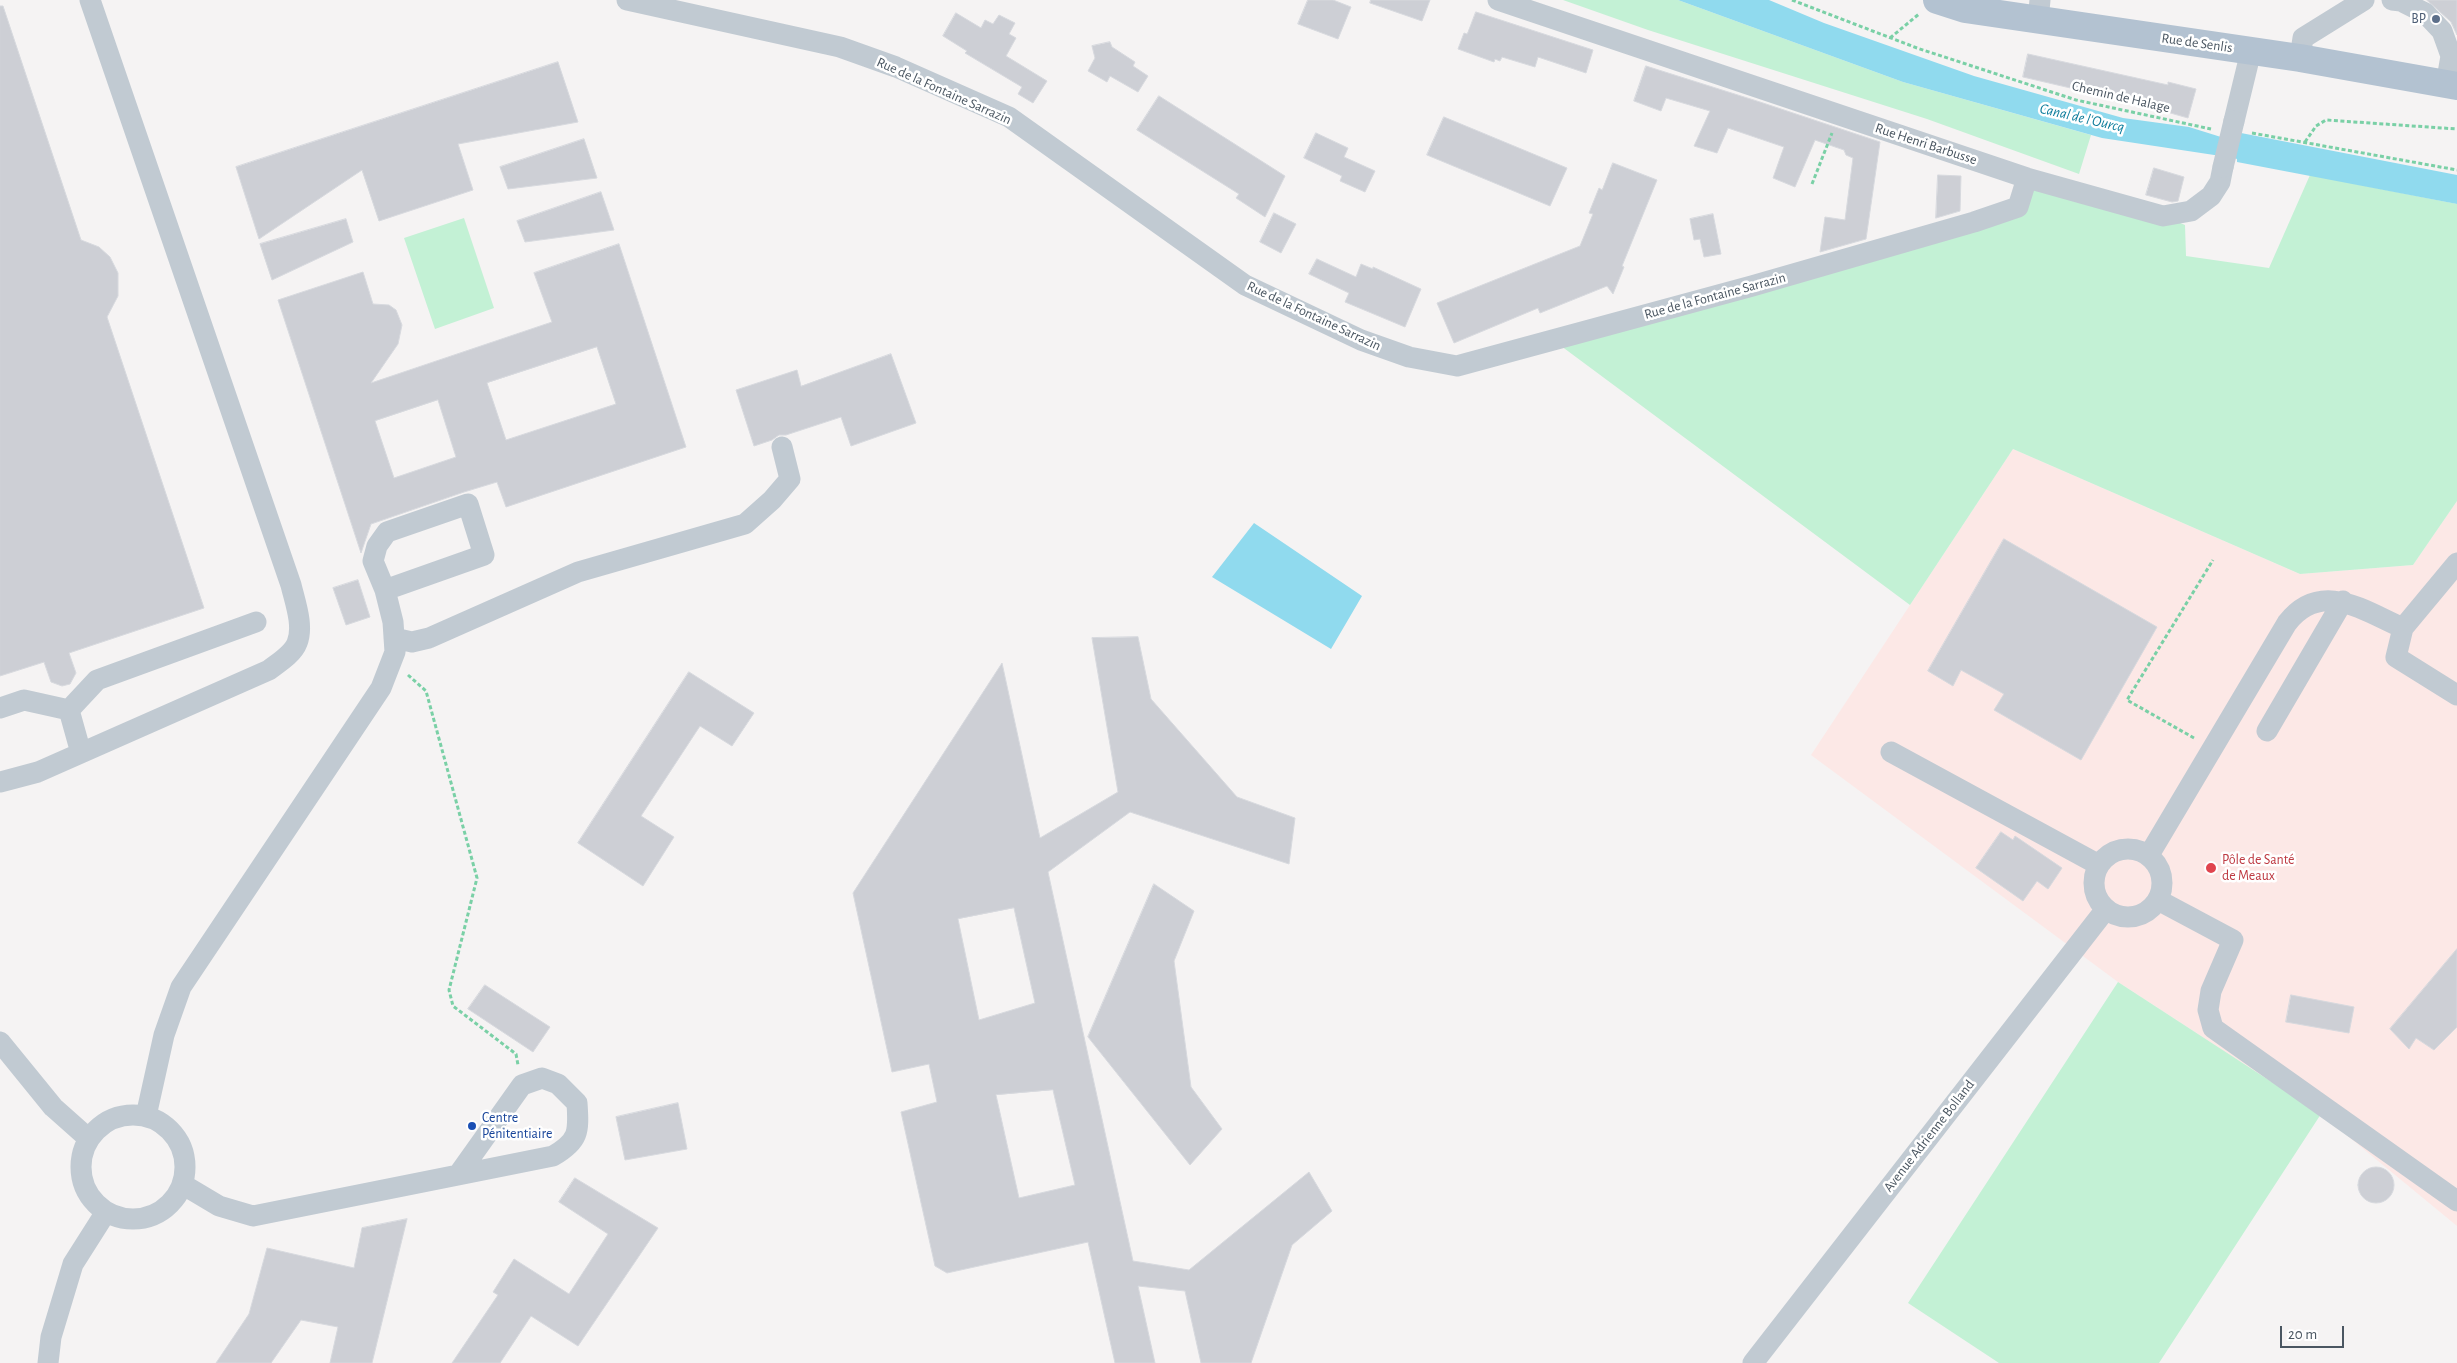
<!DOCTYPE html>
<meta charset="utf-8">
<style>
body{margin:0}
#map{position:relative;width:2457px;height:1363px;overflow:hidden;background:#f5f3f3;font-family:"Alegreya Sans",sans-serif}
canvas{display:block}
.scale{position:absolute;left:2280px;top:1326px;width:64px;height:22px;box-sizing:border-box;border:2px solid #4a5661;border-top:0;padding-left:6px;font-size:15px;line-height:18px;white-space:nowrap;color:#4a5661;-webkit-text-stroke:4px #fff;paint-order:stroke}
</style>
<div id="map">
<canvas width="2457" height="1363"></canvas>
<div class="scale">20 m</div>
</div>
<script>
const g = document.querySelector('canvas').getContext('2d');
g.lineJoin = 'round';
function fillPath(path, color) { g.fillStyle = color; g.fill(path, 'evenodd'); }
function trace(path, color, width, dash) { g.strokeStyle = color; g.lineWidth = width; g.lineCap = dash ? 'butt' : 'round'; g.setLineDash(dash || []); g.stroke(path); }
function drawText(font, color, halo, rows, align = 'center') {
  g.font = font + ' "Alegreya Sans",sans-serif'; g.lineWidth = 5; g.setLineDash([]); g.textBaseline = 'middle'; g.strokeStyle = halo; g.fillStyle = color; for (const [text, x, y, turn = 0] of rows) {
    g.save(); g.translate(x, y); g.rotate((+turn || 0) * Math.PI / 180); g.textAlign = isNaN(turn) ? turn : align; if (halo) g.strokeText(text, 0, 0); g.fillText(text, 0, 0); g.restore();
  }
}
fillPath(new Path2D(`
 M 2013,449 L 2300,574 L 2413,565 L 2457,501 L 2457,1226 L 2321,1114 L 2118,982 L 1811,755 Z`), '#fce8e6');
fillPath(new Path2D(`
 M 1563,0 L 1678,0 L 1903,82 L 2091,135 L 2079,174 L 1927,119 L 1648,30 Z
 M 2310,175 L 2457,204 L 2457,501 L 2413,565 L 2300,574 L 2013,449 L 1910,605 L 1553,340 L 2018,207 L 2027,178 L 2163,216 L 2185,225 L 2186,256 L 2269,268 Z
 M 464,218 L 494,308 L 435,329 L 404,238 Z
 M 2118,982 L 2321,1114 L 2159,1363 L 1999,1363 L 1908,1303 Z`), '#c3f1d5');
fillPath(new Path2D(`
 M 1678,0 L 1769,0 L 1824,23 L 1974,76 L 2123,118 L 2189,127 L 2237,142 L 2241,133 L 2457,175 L 2457,204 L 2237,162 L 2237,159 L 2234,158 L 2102,138 L 1903,82 Z
 M 1254,523 L 1362,596 L 1331,649 L 1212,577 Z`), '#90daee');
const building = new Path2D(`
 M 1308,0 L 1333,0 L 1351,7 L 1338,39 L 1298,24 Z
 M 1371,0 L 1430,0 L 1422,21 L 1370,3 Z
 M 2427,0 L 2457,0 L 2457,35 L 2451,22 Z
 M 0,6 L 3,6 L 81,240 L 99,247 L 110,257 L 118,273 L 118,296 L 107,317 L 204,608 L 69,653 L 76,673 L 70,684 L 62,686 L 51,682 L 44,662 L 0,676 Z
 M 1476,12 L 1593,50 L 1586,73 L 1538,57 L 1535,67 L 1502,57 L 1500,61 L 1495,59 L 1494,62 L 1458,49 L 1464,33 L 1467,34 Z
 M 956,13 L 981,28 L 985,20 L 993,24 L 999,15 L 1015,23 L 1009,34 L 1016,38 L 1006,56 L 1047,81 L 1033,103 L 1018,94 L 1022,87 L 965,53 L 967,51 L 943,36 Z
 M 1110,42 L 1112,47 L 1135,62 L 1133,66 L 1148,76 L 1138,92 L 1110,76 L 1107,82 L 1088,71 L 1095,58 L 1092,46 Z
 M 2028,54 L 2168,85 L 2168,82 L 2196,89 L 2188,118 L 2160,110 L 2161,109 L 2023,77 Z
 M 558,62 L 578,122 L 458,144 L 473,190 L 379,221 L 362,170 L 259,239 L 236,167 Z
 M 1646,66 L 1760,102 L 1880,142 L 1866,239 L 1820,252 L 1825,217 L 1845,220 L 1853,158 L 1846,155 L 1844,150 L 1815,140 L 1795,187 L 1773,178 L 1784,147 L 1728,128 L 1717,153 L 1694,146 L 1710,111 L 1666,98 L 1661,111 L 1634,101 Z
 M 1159,96 L 1285,176 L 1265,217 L 1236,198 L 1239,194 L 1137,130 Z
 M 1444,117 L 1567,168 L 1550,206 L 1427,155 Z
 M 1316,133 L 1348,148 L 1344,157 L 1375,171 L 1365,192 L 1340,181 L 1342,176 L 1304,158 Z
 M 584,139 L 597,178 L 508,189 L 500,167 Z
 M 1613,163 L 1657,180 L 1622,266 L 1624,267 L 1613,294 L 1607,286 L 1540,313 L 1538,308 L 1454,343 L 1437,303 L 1580,246 L 1593,214 L 1589,213 L 1599,188 L 1602,190 Z
 M 2154,168 L 2184,177 L 2178,201 L 2172,202 L 2146,195 Z
 M 1938,175 L 1961,176 L 1960,211 L 1936,218 Z
 M 601,192 L 614,230 L 525,242 L 517,221 Z
 M 1274,213 L 1296,224 L 1281,253 L 1260,242 Z
 M 1713,214 L 1721,254 L 1704,257 L 1700,239 L 1694,240 L 1690,219 Z
 M 346,219 L 353,242 L 272,280 L 260,244 Z
 M 619,244 L 686,447 L 506,507 L 497,482 L 464,492 L 371,524 L 361,553 L 278,300 L 363,272 L 373,304 L 389,305 L 396,310 L 402,325 L 398,344 L 371,383 L 552,322 L 534,273 ZM 597,347 L 616,404 L 506,440 L 487,383 ZM 438,400 L 456,457 L 394,478 L 375,421 Z
 M 1317,259 L 1356,277 L 1361,264 L 1373,269 L 1373,267 L 1421,289 L 1405,327 L 1345,302 L 1349,293 L 1309,274 Z
 M 891,354 L 916,423 L 851,446 L 841,417 L 786,435 L 779,435 L 772,440 L 754,446 L 736,390 L 797,370 L 801,386 Z
 M 2004,539 L 2157,627 L 2081,760 L 1994,710 L 2004,694 L 1961,670 L 1953,686 L 1928,671 Z
 M 358,580 L 370,617 L 346,625 L 333,588 Z
 M 1138,637 L 1151,699 L 1237,797 L 1295,818 L 1289,864 L 1130,812 L 1048,872 L 1133,1261 L 1189,1270 L 1309,1172 L 1332,1211 L 1292,1245 L 1251,1363 L 1201,1363 L 1185,1291 L 1138,1286 L 1155,1363 L 1115,1363 L 1088,1242 L 947,1273 L 935,1266 L 901,1112 L 937,1102 L 929,1064 L 892,1072 L 853,893 L 1002,663 L 1040,838 L 1118,792 L 1092,638 ZM 1014,908 L 1035,1003 L 979,1020 L 958,919 ZM 1053,1090 L 1075,1185 L 1019,1198 L 996,1095 Z
 M 689,672 L 754,713 L 732,746 L 700,726 L 641,816 L 674,837 L 643,886 L 578,843 Z
 M 2001,832 L 2013,840 L 2015,836 L 2062,868 L 2048,889 L 2037,881 L 2023,901 L 1976,868 Z
 M 1154,884 L 1194,911 L 1174,961 L 1191,1087 L 1222,1129 L 1190,1165 L 1088,1037 Z
 M 2457,949 L 2457,1027 L 2434,1050 L 2416,1038 L 2409,1049 L 2390,1029 Z
 M 485,985 L 550,1027 L 533,1052 L 468,1009 Z
 M 2291,995 L 2354,1007 L 2349,1033 L 2286,1022 Z
 M 678,1103 L 687,1149 L 625,1160 L 616,1117 Z
 M2358 1185a18 18 0 1 1 36 0a18 18 0 1 1-36 0Z
 M 575,1178 L 658,1228 L 578,1346 L 531,1316 L 500,1363 L 452,1363 L 498,1295 L 493,1292 L 514,1259 L 569,1294 L 608,1234 L 559,1202 Z
 M 407,1219 L 372,1363 L 330,1363 L 338,1327 L 301,1320 L 271,1363 L 216,1363 L 249,1314 L 267,1248 L 354,1268 L 362,1228 Z`);
fillPath(building, '#cdcfd5');
trace(building, '#d7d9de', 1);
trace(new Path2D(`
 M 1792,0 L 1917,48 L 2076,100 L 2211,129
 M 1890,38 L 1919,14
 M 2252,133 L 2457,170
 M 2305,142 L 2316,126 L 2326,120 L 2457,129
 M 1812,184 L 1832,133
 M 408,675 L 426,691 L 477,878 L 449,990 L 453,1006 L 516,1054 L 518,1065
 M 2194,738 L 2127,700 L 2213,560`), '#7ad0a6', 3, [4, 2.5]);
trace(new Path2D(`
 M 627,0 L 840,47 L 896,67 L 1009,117 L 1245,285 L 1361,340 L 1409,357 L 1457,366 L 1752,286 L 1974,222 L 2018,207 L 2027,178
 M 1498,0 L 2027,178 L 2163,216 L 2191,211 L 2211,196 L 2220,182 L 2223,167
 M 2392,0 L 2401,1 L 2425,13 L 2442,31 L 2451,56 L 2446,85
 M 2038,21 L 2040,0
 M 2300,58 L 2303,38 L 2364,0
 M 2234,121 L 2251,51
 M 2403,628 L 2457,563
 M 394,638 L 412,642 L 429,638 L 578,572 L 745,524 L 772,500 L 790,479 L 782,447
 M 0,708 L 24,700 L 69,710 L 81,753
 M 69,710 L 97,680 L 256,622
 M 2267,731 L 2343,601
 M 1891,752 L 2099,865
 M 0,782 L 38,772 L 269,670 C 278,663 293,654 297,643 C 304,626 295,602 291,585 L 90,0
 M2094 883a34 34 0 1 1 68 0a34 34 0 1 1-68 0Z
 M 2149,855 L 2287,623 C 2321,579 2364,611 2403,628 L 2396,657 L 2457,695
 M 2158,900 L 2233,940 L 2211,991 L 2208,1010 L 2213,1028 L 2457,1201
 M 0,1042 L 53,1107 L 89,1139
 M81 1167a52 52 0 1 1 104 0a52 52 0 1 1-104 0Z
 M 146,1116 L 164,1035 L 181,987 L 381,688 L 395,652 L 393,622 L 385,590 L 373,561 L 377,546 L 387,532 L 468,504 L 484,555 L 385,590
 M 182,1184 L 219,1206 L 253,1216 L 553,1156 C 579,1141 579,1132 577,1103 L 558,1084 L 542,1078 L 522,1085 L 458,1175
 M 48,1363 L 51,1337 L 73,1264 L 106,1212
 M 1753,1363 L 2106,909`), '#c1cad2', 21);
trace(new Path2D(`
 M 1937,0 L 1965,9 L 2300,58 L 2457,86`), '#b3c2d1', 28);
trace(new Path2D(`
 M 2223,167 L 2234,121`), '#c1cad2', 21);
for (const [x, y, r, color] of [
 [2436,19,5,"#5c6f8a"],
 [2211,868,6,"#e0444e"],
 [472,1126,5,"#1a4fb4"]
]) { const dot = new Path2D(); dot.arc(x, y, r, 0, 2 * Math.PI); g.fillStyle = color; g.fill(dot); trace(dot, '#fff', 2); }
drawText('14px', '#4e5e75', '#fff', [
 ["BP",2426,19]
], 'right');
drawText('14px', '#4a5661', '#fff', [
 ["Rue de Senlis",2197,43,8],
 ["Rue de la Fontaine Sarrazin",944,91,24],
 ["Chemin de Halage",2121,97,13],
 ["Rue Henri Barbusse",1926,144,18],
 ["Rue de la Fontaine Sarrazin",1715,296,-15],
 ["Rue de la Fontaine Sarrazin",1314,316,25],
 ["Avenue Adrienne Bolland",1929,1136,-52]
]);
drawText('14px', '#be3a42', '#fff', [
 ["Pôle de Santé",2222,860],
 ["de Meaux",2222,876]
], 'left');
drawText('14px', '#164399', '#fff', [
 ["Centre",482,1118],
 ["Pénitentiaire",482,1134]
], 'left');
drawText('italic 15px', '#0c7c9b', '#fff', [
 ["Canal de l'Ourcq",2082,118,13]
]);
</script>
